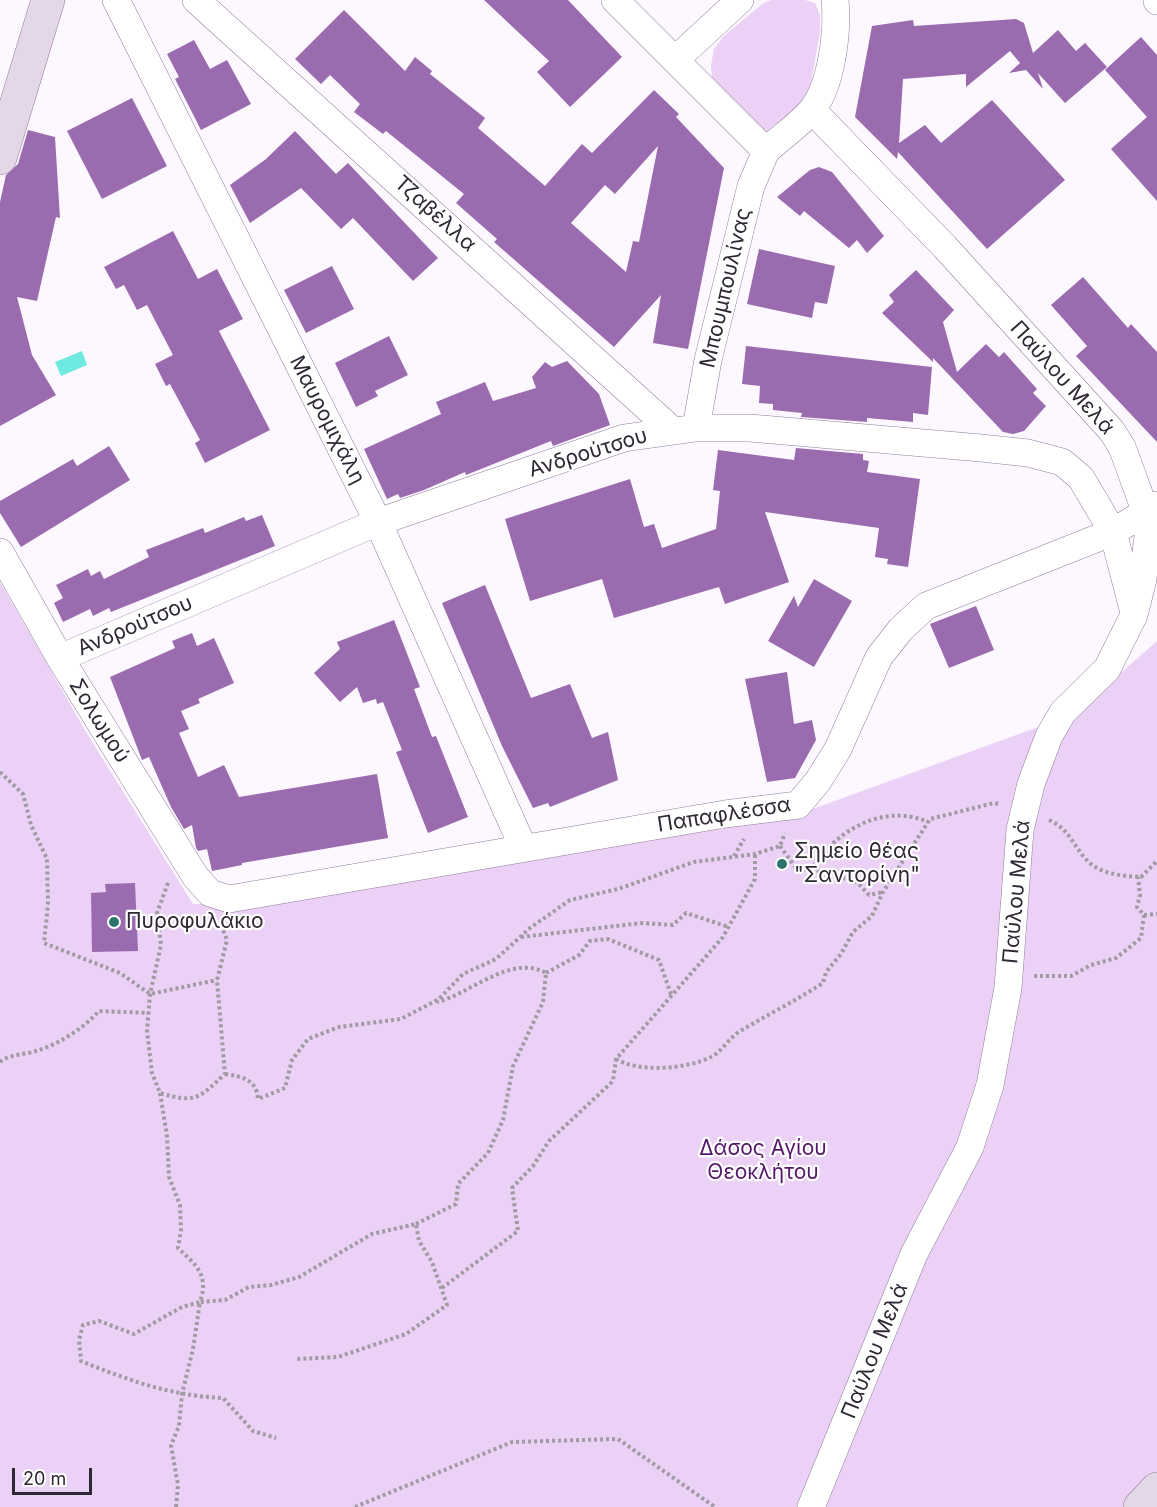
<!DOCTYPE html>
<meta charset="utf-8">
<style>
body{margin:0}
#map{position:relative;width:1157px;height:1507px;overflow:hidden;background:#fdf8ff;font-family:Inter,sans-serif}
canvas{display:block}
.scale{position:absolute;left:12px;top:1468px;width:80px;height:27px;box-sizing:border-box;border:3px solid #2f2733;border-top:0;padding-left:8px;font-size:18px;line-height:21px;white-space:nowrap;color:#2f2733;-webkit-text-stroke:4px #fff;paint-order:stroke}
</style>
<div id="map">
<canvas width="1157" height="1507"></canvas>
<div class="scale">20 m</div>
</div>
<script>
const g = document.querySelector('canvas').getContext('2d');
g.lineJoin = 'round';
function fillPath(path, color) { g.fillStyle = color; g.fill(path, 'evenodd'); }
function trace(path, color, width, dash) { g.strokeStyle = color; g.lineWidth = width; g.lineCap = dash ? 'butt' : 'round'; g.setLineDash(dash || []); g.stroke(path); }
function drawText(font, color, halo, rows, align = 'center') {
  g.font = font + ' Inter,sans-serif'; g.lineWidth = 4.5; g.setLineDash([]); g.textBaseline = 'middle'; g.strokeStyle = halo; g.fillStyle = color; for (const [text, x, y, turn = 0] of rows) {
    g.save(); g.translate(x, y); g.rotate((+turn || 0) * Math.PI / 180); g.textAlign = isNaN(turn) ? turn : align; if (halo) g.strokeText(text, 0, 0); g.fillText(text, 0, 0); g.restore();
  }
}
fillPath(new Path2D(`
 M 771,0 L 805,0 L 815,3 L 820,15 L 820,33 L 808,99 L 769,133 L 757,126 L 712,79 L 711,65 L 714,49 L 723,37 L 762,4 Z
 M 0,582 L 86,732 L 193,904 L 218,904 L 796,815 L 1074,714 L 1157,641 L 1157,1507 L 0,1507 Z`), '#ebd1f6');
fillPath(new Path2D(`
 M 82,351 L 87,365 L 61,376 L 55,362 Z`), '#6eeae0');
fillPath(new Path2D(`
 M 484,0 L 568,0 L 622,57 L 570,107 L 537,72 L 549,61 Z
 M 344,10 L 405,71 L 415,57 L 432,71 L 430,74 L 485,118 L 478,128 L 545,186 L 582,144 L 592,153 L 654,90 L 679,114 L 676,117 L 724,168 L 688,349 L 653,343 L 661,295 L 614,347 L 494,242 L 497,239 L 456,203 L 464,194 L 386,131 L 383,134 L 354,112 L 360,104 L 330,75 L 321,84 L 295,59 ZM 658,146 L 639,242 L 633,241 L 626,272 L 571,223 L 605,185 L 615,194 Z
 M 1016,19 L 1024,23 L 1033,53 L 1058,30 L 1076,51 L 1085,43 L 1107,67 L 1065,103 L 1038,73 L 1043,89 L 1026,70 L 1009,73 L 1020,63 L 1010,51 L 966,87 L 966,74 L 903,79 L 899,143 L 925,125 L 941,143 L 992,100 L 1065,180 L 987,249 L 898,152 L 897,159 L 855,117 L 872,26 L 913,20 L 914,26 Z
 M 1141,37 L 1157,55 L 1157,201 L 1111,149 L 1147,117 L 1105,70 Z
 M 194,40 L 210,69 L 227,60 L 251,104 L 201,130 L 175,79 L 179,77 L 167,54 Z
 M 132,98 L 167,166 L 102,199 L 67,131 Z
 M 28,130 L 55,137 L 60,218 L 56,217 L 37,301 L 17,297 L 32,355 L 56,395 L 0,426 L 0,202 L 6,175 L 18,164 Z
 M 295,131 L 336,174 L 348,163 L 438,258 L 413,281 L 353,218 L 341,229 L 301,188 L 250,223 L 230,185 L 266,159 Z
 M 819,167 L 832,172 L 884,236 L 867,253 L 857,240 L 849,248 L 804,211 L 800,216 L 777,197 L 810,170 Z
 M 173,231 L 198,279 L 217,269 L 243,319 L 219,331 L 270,430 L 205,463 L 195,443 L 200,440 L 170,384 L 166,386 L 155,364 L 173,355 L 147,305 L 137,310 L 124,285 L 116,289 L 104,267 Z
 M 759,249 L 835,266 L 827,304 L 815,302 L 812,318 L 747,304 Z
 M 332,266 L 354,309 L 306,333 L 284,290 Z
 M 916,270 L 954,310 L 943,322 L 957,372 L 986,344 L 999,357 L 1004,352 L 1037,389 L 1033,393 L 1046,406 L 1024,431 L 1013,434 L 1003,432 L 933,358 L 933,362 L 882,313 L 894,302 L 889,295 Z
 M 1083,277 L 1128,328 L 1131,324 L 1157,352 L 1157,442 L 1076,356 L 1087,346 L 1051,305 Z
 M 389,336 L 408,375 L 375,391 L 378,396 L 356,407 L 335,363 Z
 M 746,346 L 932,367 L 928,415 L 913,413 L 913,422 L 867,418 L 867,422 L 801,417 L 802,413 L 773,410 L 773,404 L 759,403 L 760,386 L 742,384 Z
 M 567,361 L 599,394 L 610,425 L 553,446 L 551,441 L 466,475 L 465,472 L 424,490 L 400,498 L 398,494 L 387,499 L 364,449 L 441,414 L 436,402 L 485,382 L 493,401 L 536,388 L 532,377 L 545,362 L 552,367 Z
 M 109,446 L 130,480 L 21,547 L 0,513 L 0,501 L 73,459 L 77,466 Z
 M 796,448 L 863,454 L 863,460 L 869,461 L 867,472 L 920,479 L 908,567 L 887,564 L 888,559 L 875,557 L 879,528 L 765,512 L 789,582 L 725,604 L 719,587 L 614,618 L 602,579 L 530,601 L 505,519 L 630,479 L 644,527 L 654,524 L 662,548 L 716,529 L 720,491 L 713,490 L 718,450 L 794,460 Z
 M 262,515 L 275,546 L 111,612 L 109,608 L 93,616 L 90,609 L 63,622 L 54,603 L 63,598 L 56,585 L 88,569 L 91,576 L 100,571 L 104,579 L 149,557 L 146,550 L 203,528 L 205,533 L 244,517 L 246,521 Z
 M 814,579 L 852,601 L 814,667 L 768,641 L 794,596 L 798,607 Z
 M 485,585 L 531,698 L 570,684 L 592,738 L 608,732 L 618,780 L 550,807 L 548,803 L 533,808 L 502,746 L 442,603 Z
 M 976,606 L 994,650 L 949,668 L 930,624 Z
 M 394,620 L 420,687 L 414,689 L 432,737 L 436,736 L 468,817 L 428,833 L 396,752 L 402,750 L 383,702 L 377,704 L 376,699 L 363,703 L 357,687 L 340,702 L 314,673 L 340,649 L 337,642 Z
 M 192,633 L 197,646 L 214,638 L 234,683 L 198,699 L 200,703 L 181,711 L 189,729 L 179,733 L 198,777 L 224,765 L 239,797 L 377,774 L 388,838 L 242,863 L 242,865 L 212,871 L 207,849 L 198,851 L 196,848 L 192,825 L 184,829 L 171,807 L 149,757 L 142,760 L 110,677 L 175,648 L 172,641 Z
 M 787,672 L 794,724 L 812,720 L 816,740 L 795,778 L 767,782 L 745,679 Z
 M 135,883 L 138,951 L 92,952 L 91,893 L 106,892 L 105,884 Z`), '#9b6baf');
const street = new Path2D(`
 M 116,0 L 378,522 L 523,847
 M 196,0 L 672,430
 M 615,0 L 766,151 C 780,138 798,126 811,111 C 832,86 838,31 835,0
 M 1157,0 L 1157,1
 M 675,60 L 740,0
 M 696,428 L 708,360 L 751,186 L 766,151
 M 0,552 L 60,658 L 195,876 L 210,893 L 229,899 L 725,814 L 798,805 L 818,781 L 838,749 L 879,657 L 901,629 L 926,606 L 1113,532 L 1157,505
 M 60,658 L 378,522 L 624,438 L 696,428 L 750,428 L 981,448 L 1028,453 L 1062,462 L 1081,478 L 1113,532 L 1133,609
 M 811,1507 L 914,1254 L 970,1147 L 990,1085 L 1008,988 L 1020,830 L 1031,784 L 1049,736 L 1063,712 L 1107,669 L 1134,615 L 1143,579 L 1148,536 L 1145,510 L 1122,447 L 1111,430 L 945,247 L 812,110`);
const secondary = new Path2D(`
 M 0,158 L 48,0
 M 1140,1507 L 1157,1489`);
trace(street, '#917d9a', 28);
trace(secondary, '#917d9a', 34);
trace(new Path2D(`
 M 0,772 L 23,794 L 31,825 L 47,859 L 48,904 L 44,943 L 120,973 L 150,994 L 217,980
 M 1049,820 C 1071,829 1075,851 1091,864 C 1105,875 1125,876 1141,877 L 1157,861
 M 780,846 L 796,868 L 815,871 L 835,870 L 839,877 L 858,883 L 869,895 L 883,892
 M 734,856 L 744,839
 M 810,871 C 834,832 882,802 928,822
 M 168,883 L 157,913 L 161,945 L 150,994 L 147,1031 L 152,1073 L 160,1093 C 196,1104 199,1098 225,1074 L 217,980 L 227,940 L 220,923
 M 1144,915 L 1157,914
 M 521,937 L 642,923 L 673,925 L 686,913 L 729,927
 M 546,973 L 579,955 L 590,941 L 608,939 L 659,960 L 672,997
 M 1034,976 L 1071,976 L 1091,965 L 1116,958 L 1141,938 L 1144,915 L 1137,907 L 1140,895 L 1138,877
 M 616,1059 C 639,1073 687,1069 711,1057 C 723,1051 729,1037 742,1030 C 769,1014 797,1000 823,983 L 826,972 L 841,954 L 853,932 L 872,916 L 883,892 L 930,819 L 994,803 L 999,804
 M 0,1062 C 9,1054 24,1055 36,1051 C 59,1044 83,1029 99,1011 L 148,1013
 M 225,1074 C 243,1077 256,1079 258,1099 L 285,1088 L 292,1060 L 308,1039 L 339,1027 L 401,1019 L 439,999 L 463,974 L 496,959 L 530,928 L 570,900 L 618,889 L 694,862 L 755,854 L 780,846 L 785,833
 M 160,1093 L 167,1136 L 169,1177 L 180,1205 L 181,1230 L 178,1248 C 197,1266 209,1275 200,1302 L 182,1307 L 134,1334 L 99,1321 L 83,1325 L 79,1340 L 81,1361 C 127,1380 172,1396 223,1398 L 253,1431 L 276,1438
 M 416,1224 L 456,1204 L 458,1184 L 488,1153 L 503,1120 L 513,1066 L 543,1002 L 546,973 C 512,953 468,995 437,1002
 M 442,1288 L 518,1231 L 512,1188 L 533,1166 L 549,1141 L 613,1081 L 616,1059 L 723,937 L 755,879 L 755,854
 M 176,1507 L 178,1485 L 171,1445 L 179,1426 L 182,1394 L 193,1349 L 200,1302 L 225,1300 L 249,1287 L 271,1285 L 299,1277 L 372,1234 L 416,1224 L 419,1241 L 432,1262 L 447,1305 L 406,1334 L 338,1357 L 297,1359
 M 355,1507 L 512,1442 L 618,1439 L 715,1507`), '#a09aa3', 4, [3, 3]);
trace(street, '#fff', 27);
trace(secondary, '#e3d7e8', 33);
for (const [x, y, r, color] of [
 [782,864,6,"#2b746e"],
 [114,922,6,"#2b746e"]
]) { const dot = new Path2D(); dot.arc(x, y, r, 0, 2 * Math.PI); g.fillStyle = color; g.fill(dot); trace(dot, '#fff', 2); }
drawText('21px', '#2f2733', '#fff', [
 ["Τζαβέλλα",435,214,42],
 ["Μπουμπουλίνας",726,288,-77],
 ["Παύλου Μελά",1062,378,48],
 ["Μαυρομιχάλη",327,420,63],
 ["Ανδρούτσου",588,453,-17],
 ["Ανδρούτσου",135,626,-23],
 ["Σολωμού",99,721,58],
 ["Παπαφλέσσα",724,815,-9],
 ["Παύλου Μελά",1017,892,-85],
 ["Παύλου Μελά",875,1351,-68]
]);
drawText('21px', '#2f2733', '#fff', [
 ["Σημείο θέας",794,852],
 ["\"Σαντορίνη\"",794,876],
 ["Πυροφυλάκιο",126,922]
], 'left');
drawText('21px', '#55176b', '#fff', [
 ["Δάσος Αγίου",763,1149],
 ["Θεοκλήτου",763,1173]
]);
</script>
